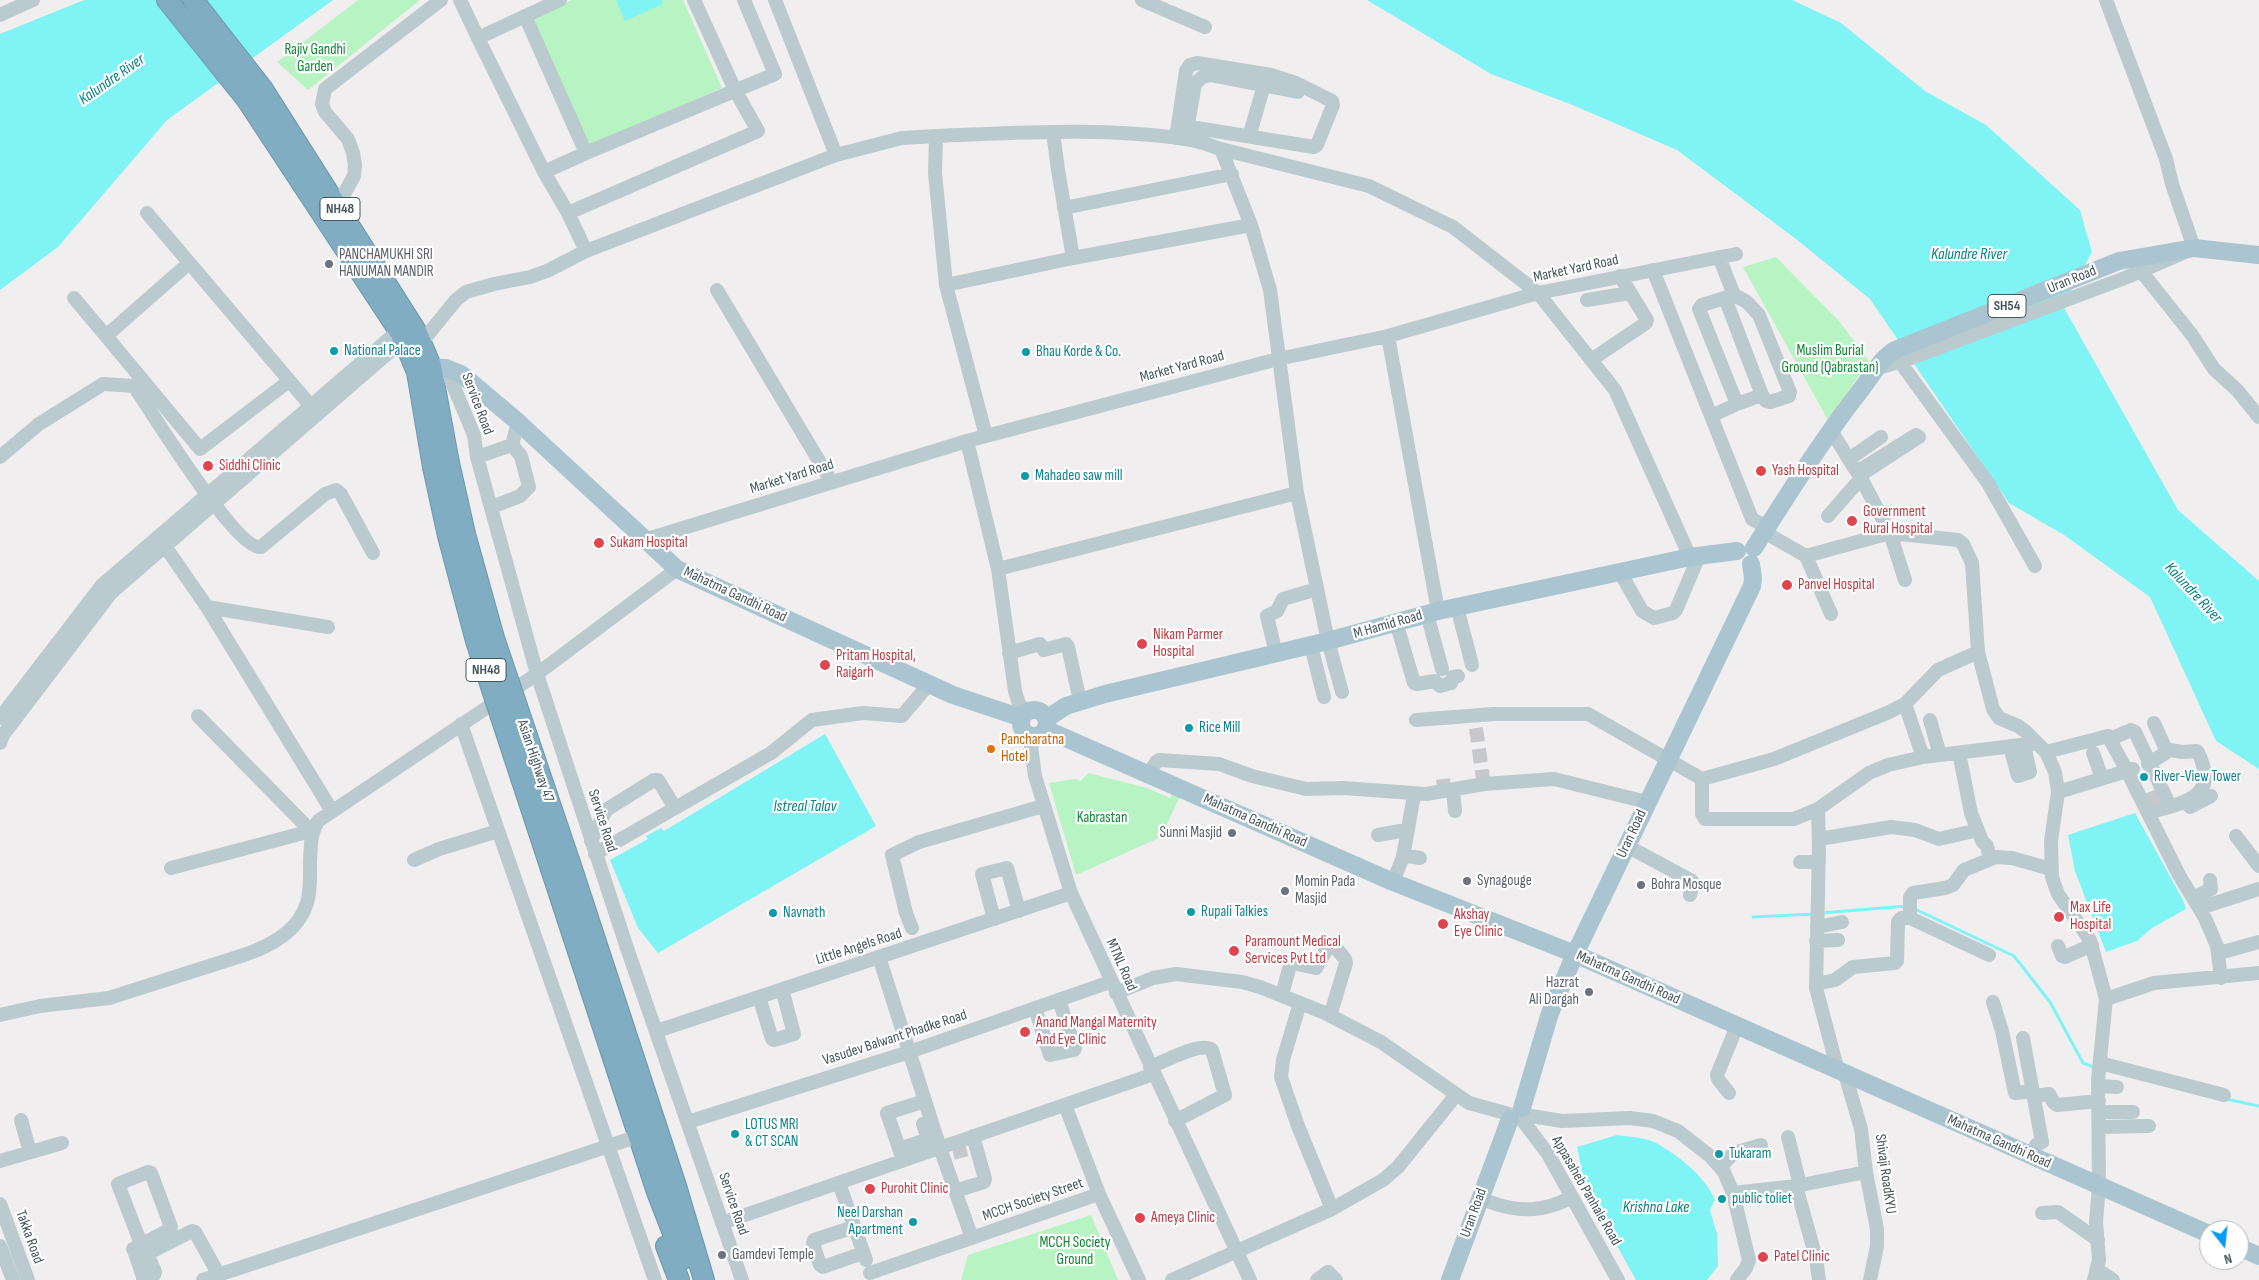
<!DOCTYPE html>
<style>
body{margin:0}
#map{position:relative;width:2259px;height:1280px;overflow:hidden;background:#f1eeef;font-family:"Sofia Sans Condensed",sans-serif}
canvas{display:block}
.north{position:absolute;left:2199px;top:1220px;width:50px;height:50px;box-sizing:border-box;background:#fff;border:1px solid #b4bcbf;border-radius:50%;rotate:164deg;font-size:14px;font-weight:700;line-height:20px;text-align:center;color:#44575e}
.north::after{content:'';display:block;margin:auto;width:18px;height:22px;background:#069bf3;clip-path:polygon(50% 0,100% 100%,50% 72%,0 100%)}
</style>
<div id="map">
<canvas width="2259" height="1280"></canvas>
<div class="north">N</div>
</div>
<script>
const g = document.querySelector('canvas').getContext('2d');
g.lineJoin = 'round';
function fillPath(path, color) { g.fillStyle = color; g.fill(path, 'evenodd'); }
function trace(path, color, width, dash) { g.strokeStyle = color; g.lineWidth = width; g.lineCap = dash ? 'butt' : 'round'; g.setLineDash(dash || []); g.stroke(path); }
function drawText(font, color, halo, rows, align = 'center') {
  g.font = font + ' "Sofia Sans Condensed",sans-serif'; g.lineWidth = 4.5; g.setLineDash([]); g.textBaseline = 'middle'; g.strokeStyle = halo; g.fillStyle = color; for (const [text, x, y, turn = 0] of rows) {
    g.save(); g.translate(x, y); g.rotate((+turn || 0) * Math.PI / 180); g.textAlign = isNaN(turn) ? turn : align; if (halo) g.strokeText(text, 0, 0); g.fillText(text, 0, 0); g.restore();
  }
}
fillPath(new Path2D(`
 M 358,0 L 420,0 L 308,90 L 277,62 Z
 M 572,0 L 683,0 L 722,88 L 590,146 L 532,17 Z
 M 1776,257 L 1839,321 L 1869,361 L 1828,420 L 1743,267 Z
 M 1088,773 L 1147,788 L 1170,798 L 1174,790 L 1181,794 L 1161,837 L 1076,875 L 1049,783 L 1075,779 L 1081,781 Z
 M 1091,1215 L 1118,1280 L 961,1280 L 968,1255 Z`), '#b8f4c3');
fillPath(new Path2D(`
 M 84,0 L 333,0 L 167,120 L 58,247 L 0,290 L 0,34 Z
 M 616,0 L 662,0 L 663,4 L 625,21 Z
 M 1367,0 L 1792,0 L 1841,23 L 1925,91 L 1986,125 L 2080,210 L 2092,252 L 2063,306 L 2178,510 L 2259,581 L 2259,769 L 2216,741 L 2150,597 L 2064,535 L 2009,503 L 1870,299 L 1796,239 L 1677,150 L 1575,106 L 1491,74 Z
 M 825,734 L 876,826 L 658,953 L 638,928 L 610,860 L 648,839 L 646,836 L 661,828 L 664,831 Z
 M 2135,813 L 2183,900 L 2186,909 L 2152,928 L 2137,941 L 2106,952 L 2075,871 L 2068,835 Z
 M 1617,1135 C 1628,1137 1645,1137 1656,1143 C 1678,1155 1705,1176 1715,1200 L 1710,1210 L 1717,1234 L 1718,1266 L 1707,1280 L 1636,1280 L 1596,1208 L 1583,1177 L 1577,1147 Z`), '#80f3f5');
trace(new Path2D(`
 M 1915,909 L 2014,956 L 2050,1002 L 2083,1063 L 2096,1068
 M 1821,913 L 1907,906
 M 1753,917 L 1815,914
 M 2226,1099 L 2259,1106`), '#80f3f5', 3);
trace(new Path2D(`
 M 1476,728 L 1483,779
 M 1443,779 L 1444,787
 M 2148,800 L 2158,796
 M 953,1153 L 975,1147`), '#c6c8cb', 14, [14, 7]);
const highway = new Path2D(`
 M 167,0 L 247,100 L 401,334 L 417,372 L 433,467
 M 193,0 L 262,88 L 416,331 L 431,366 L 449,463
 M 570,863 L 676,1186 L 704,1280
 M 551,869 L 657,1192 L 683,1259
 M 666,1246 L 679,1280`);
trace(highway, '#6c98ae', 22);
trace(new Path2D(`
 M 460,0 L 478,38 L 560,0
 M 775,0 L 836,155
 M 1142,0 L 1205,27
 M 0,15 L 33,0
 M 525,16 L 586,153 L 775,74 L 744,0
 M 478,38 L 544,172
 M 1251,130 L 1264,85
 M 1053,132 L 1058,170 L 1073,258
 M 1186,135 L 1195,84 L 1202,77 L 1210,75 L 1298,92
 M 1176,138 L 1186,71 L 1190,65 L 1197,63 L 1271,75 L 1296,83 L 1332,101 L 1333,105 L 1317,145 L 1314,147 L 1178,125
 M 1221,149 L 1369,186 L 1453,227 L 1538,293 L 1615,390 L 1690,557
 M 338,205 L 354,176 L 355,165 L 353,153 L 348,139 L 325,112 L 322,104 L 325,89 L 441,0
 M 1064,208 L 1232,174
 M 147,213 L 316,412
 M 568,213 L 544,172 L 586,153
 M 586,251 L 568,213 L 758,131 L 735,90 L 694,0
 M 189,263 L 106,336 L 200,449 L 289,381
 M 1653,270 L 1752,519 L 1767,527
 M 2141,271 L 2192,335 L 2214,369 L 2237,390 L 2259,417
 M 946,285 L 1073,258 L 1251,225
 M 717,290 L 831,481
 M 1734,295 L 1747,302 L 1759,315 L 1790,392 L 1789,396 L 1770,402 L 1766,401 L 1762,395 L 1737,404
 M 74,298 L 106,336
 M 1725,298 L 1762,395
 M 1587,300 L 1630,293
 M 1388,336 L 1438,611
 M 421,343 L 456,300 L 466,292 L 494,284 L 530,277 L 547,271 L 586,251 L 836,155 L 902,138 L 936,136
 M 1591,360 L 1646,323 L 1647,320 L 1620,276
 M 1900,362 L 1988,483 L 2035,566
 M 446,368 L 474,435 L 477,457 L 537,674 L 627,948 L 742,1280
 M 1878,368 L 1903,361 L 2125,278 L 2194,248 L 2172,184 L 2166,159 L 2106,0
 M 1711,416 L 1737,404 L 1699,309 L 1702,305 L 1734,295 L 1719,257
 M 1830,429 L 1862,480 L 1890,533 L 1958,540 L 1963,544 L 1972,563 L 1978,652 L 1993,709 L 1999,718 L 2018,726 L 2025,731 L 2046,752 L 2055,772 L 2058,792 L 2051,841 L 2052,877 L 2058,894 L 2090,940 L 2106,999 L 2098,1080 L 2099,1186 L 2096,1222 L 2099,1260 L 2094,1280
 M 986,436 L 946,285 L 935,173 L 936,136 C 1019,133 1103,127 1185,139 C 1197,140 1209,145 1221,149 L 1251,225 L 1270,290 L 1297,493 L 1328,641 L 1342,692
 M 967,441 L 998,569 L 1015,691 L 1019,704 L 1027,712
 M 0,457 L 39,424 L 103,384 L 134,386 C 151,411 236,550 261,547 L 325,494 L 336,490 L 341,494 L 373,553
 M 477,457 L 512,445
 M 1849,459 L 1881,437
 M 1857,472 L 1916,435 L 1919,437 L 1859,476
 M 492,507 L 520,496 L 529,487 L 521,456 L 512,445 L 518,422
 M 1828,516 L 1856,484 L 1862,480
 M 1764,532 L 1806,556 L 1890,533 L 1905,580
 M 160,539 L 207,607 L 332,811
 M 644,540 L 967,441 L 1278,359 L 1388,336 L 1538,293 L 1736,254
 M 1806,556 L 1831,614
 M 998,569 L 1297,493
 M 1620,572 L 1642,611 L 1654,618 L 1673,613 L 1676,610 L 1699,556
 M 207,607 L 328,627
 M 1457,607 L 1472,665
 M 1427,614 L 1442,669
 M 1396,622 L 1414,683 L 1417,684 L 1435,681 L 1440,686 L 1451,683 L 1453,677 L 1458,676
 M 1311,646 L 1324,697
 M 1009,653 L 1040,644 L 1044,650 L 1066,644 L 1068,647 L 1080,701
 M 1276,654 L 1267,616 L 1277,611 L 1283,599 L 1317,589
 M 1905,704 L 1923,757
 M 0,718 L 102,585 L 405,325
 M 1416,720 L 1494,714 L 1588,714 L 1702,779 L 1774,759 L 1887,713 L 1905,704 L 1938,670 L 1978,652
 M 1930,720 L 1940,755
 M 2154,723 L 2167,752
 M 461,724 L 655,1280
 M 1037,735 L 1031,747 L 1035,776 L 1071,893 L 1250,1280
 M 2110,739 L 2131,730 L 2135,732 L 2170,806
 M 0,743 L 3,735 L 111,593 L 409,335
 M 2010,747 L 2018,776 L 2030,772 L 2024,745
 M 2046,752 L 2108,736 L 2127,771 L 2133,769
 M 1959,753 L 1971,813 L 1982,841 L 1987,846 L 1990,859
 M 2093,753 L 2102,778
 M 2148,764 L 2170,750 L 2182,752 L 2197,751 C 2201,756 2202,763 2204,769 C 2212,801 2170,806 2148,813
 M 1149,774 L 1156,762 L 1159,760 L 1219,764 L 1252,776 L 1306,789 L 1344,788 L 1426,794 L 1484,784 L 1554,779 L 1647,802
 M 1702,779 L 1702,814 L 1705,819 L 1794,819 L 1818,809 L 1869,773 L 1888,765 L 1923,757 L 2037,743
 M 1453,790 L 1455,811
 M 2058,792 L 2127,771 L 2179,875 L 2205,918 L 2217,946 L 2221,978
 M 2190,807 L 2211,796
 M 1818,809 L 1819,846 L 1816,988 L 1838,1071
 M 1378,835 L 1406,830
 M 2236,836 L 2259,866
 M 1819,839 L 1891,827 L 1915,830 L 1939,839 L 1978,830
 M 591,841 L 606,810 L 654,780 L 658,780 L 675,808
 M 1627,846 L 1692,881 L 1693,884 L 1690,895
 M 595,854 L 771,753 L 812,720 L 863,713 L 902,716 L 929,684
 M 1403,855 L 1420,858
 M 414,860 L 439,849 L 498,831
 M 1800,862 L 1819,862
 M 171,868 L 311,831 L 198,716
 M 1393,882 L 1403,857 L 1414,795
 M 2193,898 L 2211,889 L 2210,880
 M 2200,908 L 2259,889
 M 1910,918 L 1910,897 L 1913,893 L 1945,888 L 1953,885 L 1964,870 L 1996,857 L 2012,858 L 2051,869
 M 994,919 L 982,874 L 1007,868 L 1019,911
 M 1817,927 L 1842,922
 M 912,928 L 906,913 L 892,855 L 919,842 L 1043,806
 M 1816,941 L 1838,940
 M 2058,946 L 2062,956 L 2065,957 L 2092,945
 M 2219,953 L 2259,942
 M 879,957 L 940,1148 L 972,1238
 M 1816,984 L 1835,980 L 1853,967 L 1895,963 L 1897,961 L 1898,922 L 1901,918 L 1910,918 L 1989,955
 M 1116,993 L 1153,978 L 1176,974 L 1242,982 L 1260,987 L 1325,1013 L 1381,1042 L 1469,1103 L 1509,1114
 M 1282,995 L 1290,965 L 1292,963 L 1316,968 L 1329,945 L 1332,943 L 1345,959 L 1346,963 L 1330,1016
 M 759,997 L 772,1039 L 774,1040 L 794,1034 L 782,989
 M 2106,999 L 2154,983 L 2259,973
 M 1993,1002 L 2002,1031 L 2015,1093 L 2033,1091
 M 1300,1003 L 1283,1060 L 1281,1077 L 1298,1126 L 1332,1209
 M 1035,1008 L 1050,1055 L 1074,1050 L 1075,1048 L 1059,1000
 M 0,1015 L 40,1006 L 109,998 L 244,955 C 270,946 298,932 307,903 C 311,890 310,875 310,861 C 311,846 310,834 318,821 L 537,674 L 677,569
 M 657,1031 L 1071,893
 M 2023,1038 L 2042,1142 L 2036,1145 L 2030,1156
 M 2100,1063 L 2224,1095
 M 1150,1067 C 1164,1062 1201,1041 1212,1050 L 1225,1095 L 1175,1121
 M 1845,1074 L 1861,1129 L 1866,1172 L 1877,1229 L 1877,1246 L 1870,1280
 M 2098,1086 L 2117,1087
 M 1729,1093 L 1718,1079 L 1717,1075 L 1737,1026
 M 2034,1096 L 2049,1094 L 2054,1103 L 2057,1105 L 2099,1101
 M 1065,1105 L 1099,1194 L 1139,1280
 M 2099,1112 L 2133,1112
 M 1525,1115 L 1562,1121 L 1630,1118 L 1653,1121 L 1678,1131 L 1710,1156 L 1724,1172 L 1733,1193 L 1749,1260 L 1746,1268 L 1737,1280
 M 21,1120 L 30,1152
 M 1523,1121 L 1548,1154 L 1618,1280
 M 688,1122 L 909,1052 L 1110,982
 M 2099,1127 L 2149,1126
 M 1788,1137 L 1800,1185
 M 899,1149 L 928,1139 L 923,1124
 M 903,1160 L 887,1113 L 925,1101
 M 0,1161 L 62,1143
 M 1720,1167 L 1734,1153 L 1761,1145
 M 839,1183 L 866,1260
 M 1796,1186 L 1816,1258 L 1819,1280
 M 955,1191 L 984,1182 L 985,1179 L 973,1136
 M 1733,1193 L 1796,1186 L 1866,1172
 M 1490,1202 C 1520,1213 1544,1212 1572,1197
 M 0,1204 L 28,1280
 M 2042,1213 L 2058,1212 L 2098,1240
 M 722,1223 L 1154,1074
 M 854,1227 L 814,1240 L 813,1243 L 820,1265 L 823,1267 L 863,1253
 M 0,1246 L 13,1280
 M 133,1249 L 169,1230 L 171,1227 L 151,1173 L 148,1172 L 118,1184 L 141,1244
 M 134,1250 L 144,1280
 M 137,1259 L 192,1231 L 195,1232 L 219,1275
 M 2098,1270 L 2113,1280
 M 870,1273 L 1099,1194
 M 143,1279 L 154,1275 L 155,1272 L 147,1253
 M 203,1280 L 639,1136
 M 1172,1280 L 1332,1209 L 1383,1180 L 1398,1167 L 1456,1095
 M 1317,1280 L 1328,1272 L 1336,1280`), '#bacacf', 14);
trace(new Path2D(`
 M 418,367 L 446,368 L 461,374 L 518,422 L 677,569 L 953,695 L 1022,718
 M 1754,548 C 1789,493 1823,438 1863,387 C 1873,374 1881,358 1895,350 L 2119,261 L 2194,248 L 2259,255
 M1021 723a13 13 0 1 1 26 0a13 13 0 1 1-26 0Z
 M 1046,719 L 1066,706 L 1105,694 L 1328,641 L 1438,611 L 1690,557 L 1737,551
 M 1045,729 L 1393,882 L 1575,954 L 2209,1234
 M 1522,1108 L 1550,1013 L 1575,954 L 1752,586 L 1753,578 L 1751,564
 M 2239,1247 L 2259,1256
 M 1450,1280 L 1510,1119`), '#abc5d0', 18);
trace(highway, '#81adc3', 20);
const highwayBridge = new Path2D(`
 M 449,463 L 465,534 L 494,638 L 570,863
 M 433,467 L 448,536 L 476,641 L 551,869`);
trace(highwayBridge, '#6c98ae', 22, []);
trace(highwayBridge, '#81adc3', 20);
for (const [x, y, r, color] of [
 [329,264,5,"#6b7280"],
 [334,351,5,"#0f9aa8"],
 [1026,352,5,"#0f9aa8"],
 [208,466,6,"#e0444e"],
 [1761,471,6,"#e0444e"],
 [1025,476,5,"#0f9aa8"],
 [1852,521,6,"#e0444e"],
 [599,543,6,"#e0444e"],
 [1787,585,6,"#e0444e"],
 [1142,644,6,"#e0444e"],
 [825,665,6,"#e0444e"],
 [1189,728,5,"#0f9aa8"],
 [991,749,5,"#e8710a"],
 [2144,777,5,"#0f9aa8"],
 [1232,833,5,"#6b7280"],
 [1467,881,5,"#6b7280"],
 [1641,885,5,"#6b7280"],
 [1285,891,5,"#6b7280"],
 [1191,912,5,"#0f9aa8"],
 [773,913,5,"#0f9aa8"],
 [2059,917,6,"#e0444e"],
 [1443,924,6,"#e0444e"],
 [1234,951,6,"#e0444e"],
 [1589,992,5,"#6b7280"],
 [1025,1032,6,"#e0444e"],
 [735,1134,5,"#0f9aa8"],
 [1719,1154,5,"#0f9aa8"],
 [870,1189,6,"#e0444e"],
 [1722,1199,5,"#0f9aa8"],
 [1140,1218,6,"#e0444e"],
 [913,1222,5,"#0f9aa8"],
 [722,1255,5,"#6b7280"],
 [1763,1257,6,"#e0444e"]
]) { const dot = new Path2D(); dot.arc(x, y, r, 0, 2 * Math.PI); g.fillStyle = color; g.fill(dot); trace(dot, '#fff', 2); }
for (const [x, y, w] of [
 [340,209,40],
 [2007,306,38],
 [486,670,40]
]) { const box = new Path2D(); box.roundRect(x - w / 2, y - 11.5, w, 23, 4); g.fillStyle = '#fff'; g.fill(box); trace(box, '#44575e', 1); }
drawText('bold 14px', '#44575e', null, [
 ["NH48",340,209],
 ["SH54",2007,306],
 ["NH48",486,670]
]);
drawText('15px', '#0d8732', '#fff', [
 ["Rajiv Gandhi",315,50],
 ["Garden",315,67],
 ["Muslim Burial",1830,351],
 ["Ground (Qabrastan)",1830,368],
 ["Kabrastan",1102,818],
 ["MCCH Society",1075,1243],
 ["Ground",1075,1260]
]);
drawText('15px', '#5b616d', '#fff', [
 ["PANCHAMUKHI SRI",339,255],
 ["HANUMAN MANDIR",339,272],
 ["Sunni Masjid",1222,833,"right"],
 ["Synagouge",1477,881],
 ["Momin Pada",1295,882],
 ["Masjid",1295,899],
 ["Bohra Mosque",1651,885],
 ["Hazrat",1579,983,"right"],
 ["Ali Dargah",1579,1000,"right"],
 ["Gamdevi Temple",732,1255]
], 'left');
drawText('15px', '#44575e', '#fff', [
 ["Market Yard Road",1576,269,-12],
 ["Uran Road",2072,280,-22],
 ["Market Yard Road",1182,367,-15],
 ["Service Road",477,404,69],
 ["Market Yard Road",792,477,-17],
 ["Mahatma Gandhi Road",735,595,25],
 ["M Hamid Road",1388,625,-16],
 ["Asian Highway 47",535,761,71],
 ["Service Road",602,821,72],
 ["Mahatma Gandhi Road",1255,821,24],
 ["Uran Road",1632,834,-65],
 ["Little Angels Road",859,947,-18],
 ["MTNL Road",1121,965,66],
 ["Mahatma Gandhi Road",1628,978,24],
 ["Vasudev Balwant Phadke Road",895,1038,-18],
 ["Mahatma Gandhi Road",1999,1142,24],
 ["Shivaji RoadKYU",1885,1174,82],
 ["Appasaheb Panhale Road",1586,1191,60],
 ["MCCH Society Street",1033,1200,-19],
 ["Service Road",733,1204,71],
 ["Uran Road",1474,1213,-70],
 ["Takka Road",29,1237,70]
]);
drawText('15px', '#0d838f', '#fff', [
 ["National Palace",344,351],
 ["Bhau Korde & Co.",1036,352],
 ["Mahadeo saw mill",1035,476],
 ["Rice Mill",1199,728],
 ["River-View Tower",2154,777],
 ["Rupali Talkies",1201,912],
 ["Navnath",783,913],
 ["LOTUS MRI",745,1125],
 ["& CT SCAN",745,1142],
 ["Tukaram",1729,1154],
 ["public toliet",1732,1199],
 ["Neel Darshan",903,1213,"right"],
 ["Apartment",903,1230,"right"]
], 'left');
drawText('15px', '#be3a42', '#fff', [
 ["Siddhi Clinic",219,466],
 ["Yash Hospital",1772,471],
 ["Government",1863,512],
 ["Rural Hospital",1863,529],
 ["Sukam Hospital",610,543],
 ["Panvel Hospital",1798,585],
 ["Nikam Parmer",1153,635],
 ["Hospital",1153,652],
 ["Pritam Hospital,",836,656],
 ["Raigarh",836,673],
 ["Max Life",2070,908],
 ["Hospital",2070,925],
 ["Akshay",1454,915],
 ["Eye Clinic",1454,932],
 ["Paramount Medical",1245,942],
 ["Services Pvt Ltd",1245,959],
 ["Anand Mangal Maternity",1036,1023],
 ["And Eye Clinic",1036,1040],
 ["Purohit Clinic",881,1189],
 ["Ameya Clinic",1151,1218],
 ["Patel Clinic",1774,1257]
], 'left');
drawText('15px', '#c56008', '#fff', [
 ["Pancharatna",1001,740],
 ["Hotel",1001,757]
], 'left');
drawText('italic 16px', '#058284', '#fff', [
 ["Kalundre River",112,80,-35],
 ["Kalundre River",1969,255],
 ["Kalundre River",2193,593,47],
 ["Istreal Talav",805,807],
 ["Krishna Lake",1656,1208]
]);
</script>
